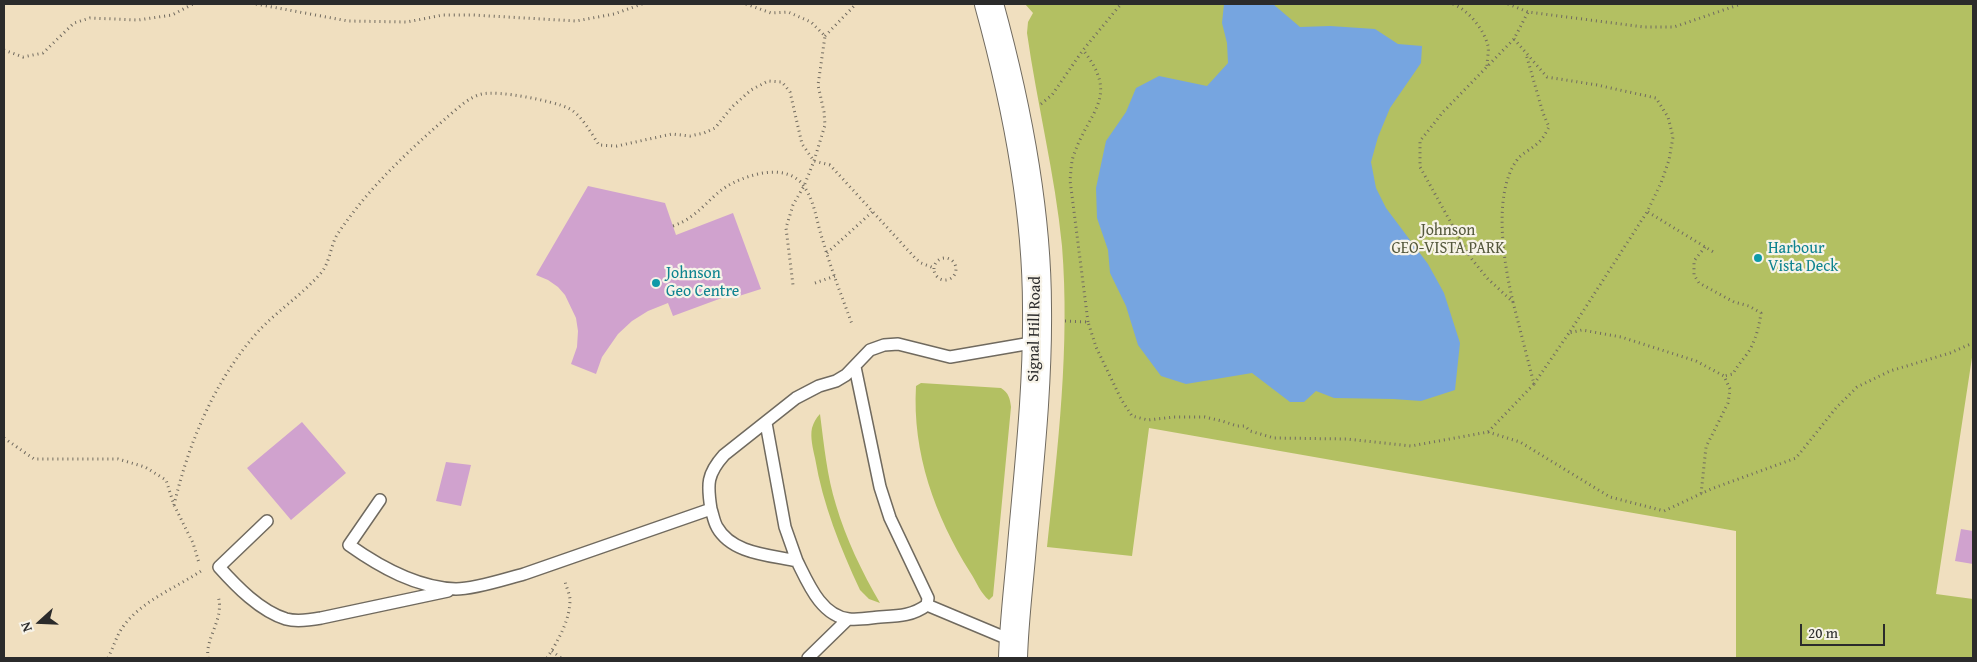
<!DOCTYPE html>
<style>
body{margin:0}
#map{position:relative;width:1977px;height:662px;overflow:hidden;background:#f0dfbf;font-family:"Gentium Book Plus",serif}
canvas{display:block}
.frame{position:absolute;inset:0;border:5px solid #2b2b2b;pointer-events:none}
.north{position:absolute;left:15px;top:597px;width:50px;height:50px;-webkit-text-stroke:4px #f7f3e8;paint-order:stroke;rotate:250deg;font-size:14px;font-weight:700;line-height:20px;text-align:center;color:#2b2b2b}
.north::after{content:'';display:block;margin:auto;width:18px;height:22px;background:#2b2b2b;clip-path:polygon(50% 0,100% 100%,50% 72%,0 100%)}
.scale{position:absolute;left:1800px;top:624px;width:85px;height:22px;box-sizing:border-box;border:2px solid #2b2b2b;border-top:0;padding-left:6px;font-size:15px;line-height:18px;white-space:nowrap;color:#2b2b2b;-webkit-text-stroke:4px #f7f3e8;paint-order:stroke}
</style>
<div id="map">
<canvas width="1977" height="662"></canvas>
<div class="frame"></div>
<div class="north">N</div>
<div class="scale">20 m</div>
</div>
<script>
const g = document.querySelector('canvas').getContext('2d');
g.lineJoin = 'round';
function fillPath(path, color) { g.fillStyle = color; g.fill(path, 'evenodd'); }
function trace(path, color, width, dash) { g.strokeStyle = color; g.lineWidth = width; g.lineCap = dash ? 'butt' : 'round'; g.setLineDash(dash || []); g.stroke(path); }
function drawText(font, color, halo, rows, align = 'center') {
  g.font = font + ' "Gentium Book Plus",serif'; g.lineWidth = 4.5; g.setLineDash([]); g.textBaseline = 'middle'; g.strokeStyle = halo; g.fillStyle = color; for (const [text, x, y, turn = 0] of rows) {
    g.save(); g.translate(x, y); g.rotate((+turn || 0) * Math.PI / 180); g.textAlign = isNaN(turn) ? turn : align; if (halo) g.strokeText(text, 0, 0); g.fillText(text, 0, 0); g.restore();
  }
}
fillPath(new Path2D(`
 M 1025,4 L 1973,4 L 1973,351 L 1936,594 L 1973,599 L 1973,658 L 1736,658 L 1736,531 L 1149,428 L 1132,556 L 1047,547 C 1058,447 1070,346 1062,246 C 1055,174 1037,104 1027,33 L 1028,22 L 1033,13 Z
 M 921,383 L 1001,388 C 1009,393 1010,399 1011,407 L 993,596 L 989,600 C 981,594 976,581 970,572 C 935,516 912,453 916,386 Z
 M 820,414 C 824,445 827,476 836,505 C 846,539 862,572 880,603 L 869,599 L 860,590 C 840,547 823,505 815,458 C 813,449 810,437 812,428 C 814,422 816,418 820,414 Z`), '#b3c062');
fillPath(new Path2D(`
 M 1224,4 L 1273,4 L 1300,27 L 1330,26 L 1375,29 L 1398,44 L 1422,46 L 1421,63 L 1390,108 L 1378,137 L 1371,162 L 1376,188 L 1386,208 L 1428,264 L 1444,293 L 1460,343 L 1455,390 L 1421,401 L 1393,399 L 1334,398 L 1316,391 L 1304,402 L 1290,402 L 1252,373 L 1186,384 L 1161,376 L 1138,345 L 1126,306 L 1110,273 L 1108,250 L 1097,218 L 1096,188 L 1106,141 L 1126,112 L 1136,88 L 1159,76 L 1207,86 L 1228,63 L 1227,43 L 1222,23 Z`), '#76a5e0');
fillPath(new Path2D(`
 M 588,186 L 665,203 L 676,235 L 733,213 L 761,289 L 739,296 L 738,292 L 673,316 L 668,303 L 648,311 L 632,321 L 618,334 L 602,357 L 596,374 L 571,364 L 577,347 L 578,331 L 576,318 L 565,295 L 558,287 L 548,280 L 536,275 Z
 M 302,422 L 346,473 L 291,520 L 247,468 Z
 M 446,462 L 471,465 L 461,506 L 436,501 Z
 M 1961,529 L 1973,531 L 1973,564 L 1955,561 Z`), '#d0a2ce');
const lane = new Path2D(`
 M 766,423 L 785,527 L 797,561
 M 380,500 L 349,545 C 380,567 417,588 456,589 C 475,589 505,579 524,574 L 711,509 C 707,484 707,474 724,455 L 796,398 L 819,386 L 836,381 L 846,375 L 870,350 L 884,345 L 898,344 L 950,357 L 1037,342
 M 711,509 C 713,515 714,522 717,527 C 732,554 770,555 797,561 C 808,583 821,616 849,619 C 859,620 870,618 880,617 C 898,616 912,616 927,605 L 928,598 L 890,518 L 880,487 L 855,367
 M 267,521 L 219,567 C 236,586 260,611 286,619 C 297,622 310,620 321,618 L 448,591
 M 927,605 L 1013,641
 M 808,658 L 848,619`);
const secondary = new Path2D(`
 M 989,4 C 1016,102 1037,206 1037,308 C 1038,391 1028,474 1021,557 C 1018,591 1014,624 1013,658`);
trace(lane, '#706a5f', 14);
trace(secondary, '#706a5f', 30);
trace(new Path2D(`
 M 256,4 L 348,21 L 407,22 L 443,15 L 473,15 L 576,21 L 614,14 L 642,4
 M 746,4 L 771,13 L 788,12 L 811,22 L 825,36 L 818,85 L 824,112 L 825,125 L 814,161 L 804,186 L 793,205 L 786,228 L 793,285
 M 1453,4 C 1468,10 1484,29 1488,46 C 1489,52 1487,60 1487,66
 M 1508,4 L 1528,12 L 1644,27 L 1674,27 L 1741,4
 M 825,36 L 856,4
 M 1514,39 L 1547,77 L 1597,85 L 1656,98 L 1668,117 L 1673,137 L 1669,160 L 1661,183 L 1647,212 L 1569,333 L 1582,330 L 1621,337 L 1696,361 L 1724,376 L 1730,389 L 1728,403 L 1706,447 L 1701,494
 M 4,50 L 23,57 L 43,53 L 74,23 L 90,18 L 138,20 L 172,15 L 193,4
 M 1041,104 L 1052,95 L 1083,50
 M 1648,212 L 1715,253
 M 673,226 C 702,216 710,193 735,182 C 752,174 779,166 797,179 C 803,183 807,191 810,197 C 816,211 818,227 823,241 C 831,269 842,297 852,324
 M 1705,247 L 1694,261 L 1694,275 L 1699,283 L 1734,302 L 1749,306 L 1761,313 C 1759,327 1755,343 1747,354 C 1742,361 1737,366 1733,374 L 1724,376
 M 827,253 L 872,212
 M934 269a11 11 0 1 1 22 0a11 11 0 1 1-22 0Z
 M 815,283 L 835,276
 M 1513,302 C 1504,264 1492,194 1517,160 C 1522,153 1532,149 1538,143 C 1543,139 1546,132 1549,127 L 1543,113 L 1526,54
 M 1065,321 L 1088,322 L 1096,347 L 1121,399 L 1132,416 L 1148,420 L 1174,417 L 1205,417 L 1222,421 L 1237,426 L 1245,426 L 1250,431 L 1274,438 L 1347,439 L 1411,446 L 1488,432 L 1534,384 L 1513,302 L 1488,279 L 1470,257 L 1420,167 L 1420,141 L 1443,112 L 1514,39 L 1528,12
 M 1088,322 L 1070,180 C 1071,172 1071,164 1073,157 C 1088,111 1121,98 1083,50 L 1121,4
 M 1534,384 L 1569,333
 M 1488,432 L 1520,442 L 1610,497 L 1664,511 L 1711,489 L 1796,458 L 1836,408 L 1857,387 L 1890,371 L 1950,353 L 1973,343
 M 4,438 L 34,459 L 118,459 L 145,467 L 166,480 L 174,505 L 193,543 L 199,563
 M 174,505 C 188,445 214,382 255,335 C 275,312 301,296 321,273 C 331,261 330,244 339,232 C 368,189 406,153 445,119 C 456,110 468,97 482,94 C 498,90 553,101 568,108 C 581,114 591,133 599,145 L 617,146 L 672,134 L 690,136 L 704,133 L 715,128 L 732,107 L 751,90 L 768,81 L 782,82 L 790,92 L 802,144 L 814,161 L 830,165 L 916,259 L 921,263 L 934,268
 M 552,651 L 561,658
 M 108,658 C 112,650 115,641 119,633 C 136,603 174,589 201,571
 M 208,658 C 205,637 225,619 218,596
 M 547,658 C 558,641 570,620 570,600 C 570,594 566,587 565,581`), '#706a5f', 3, [1, 4]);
trace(lane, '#fff', 11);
trace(secondary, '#fff', 28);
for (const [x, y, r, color] of [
 [1758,258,5,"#0f9aa8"],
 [656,283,5,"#0f9aa8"]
]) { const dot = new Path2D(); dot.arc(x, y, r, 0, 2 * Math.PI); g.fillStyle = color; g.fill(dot); trace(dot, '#f7f3e8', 2); }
drawText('16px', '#54583c', '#f7f3e8', [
 ["Johnson",1448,231],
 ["GEO-VISTA PARK",1448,249]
]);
drawText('16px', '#0d838f', '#f7f3e8', [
 ["Harbour",1768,249],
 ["Vista Deck",1768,267],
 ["Johnson",666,274],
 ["Geo Centre",666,292]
], 'left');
drawText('16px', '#2b2b2b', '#f7f3e8', [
 ["Signal Hill Road",1035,329,-89]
]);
</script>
